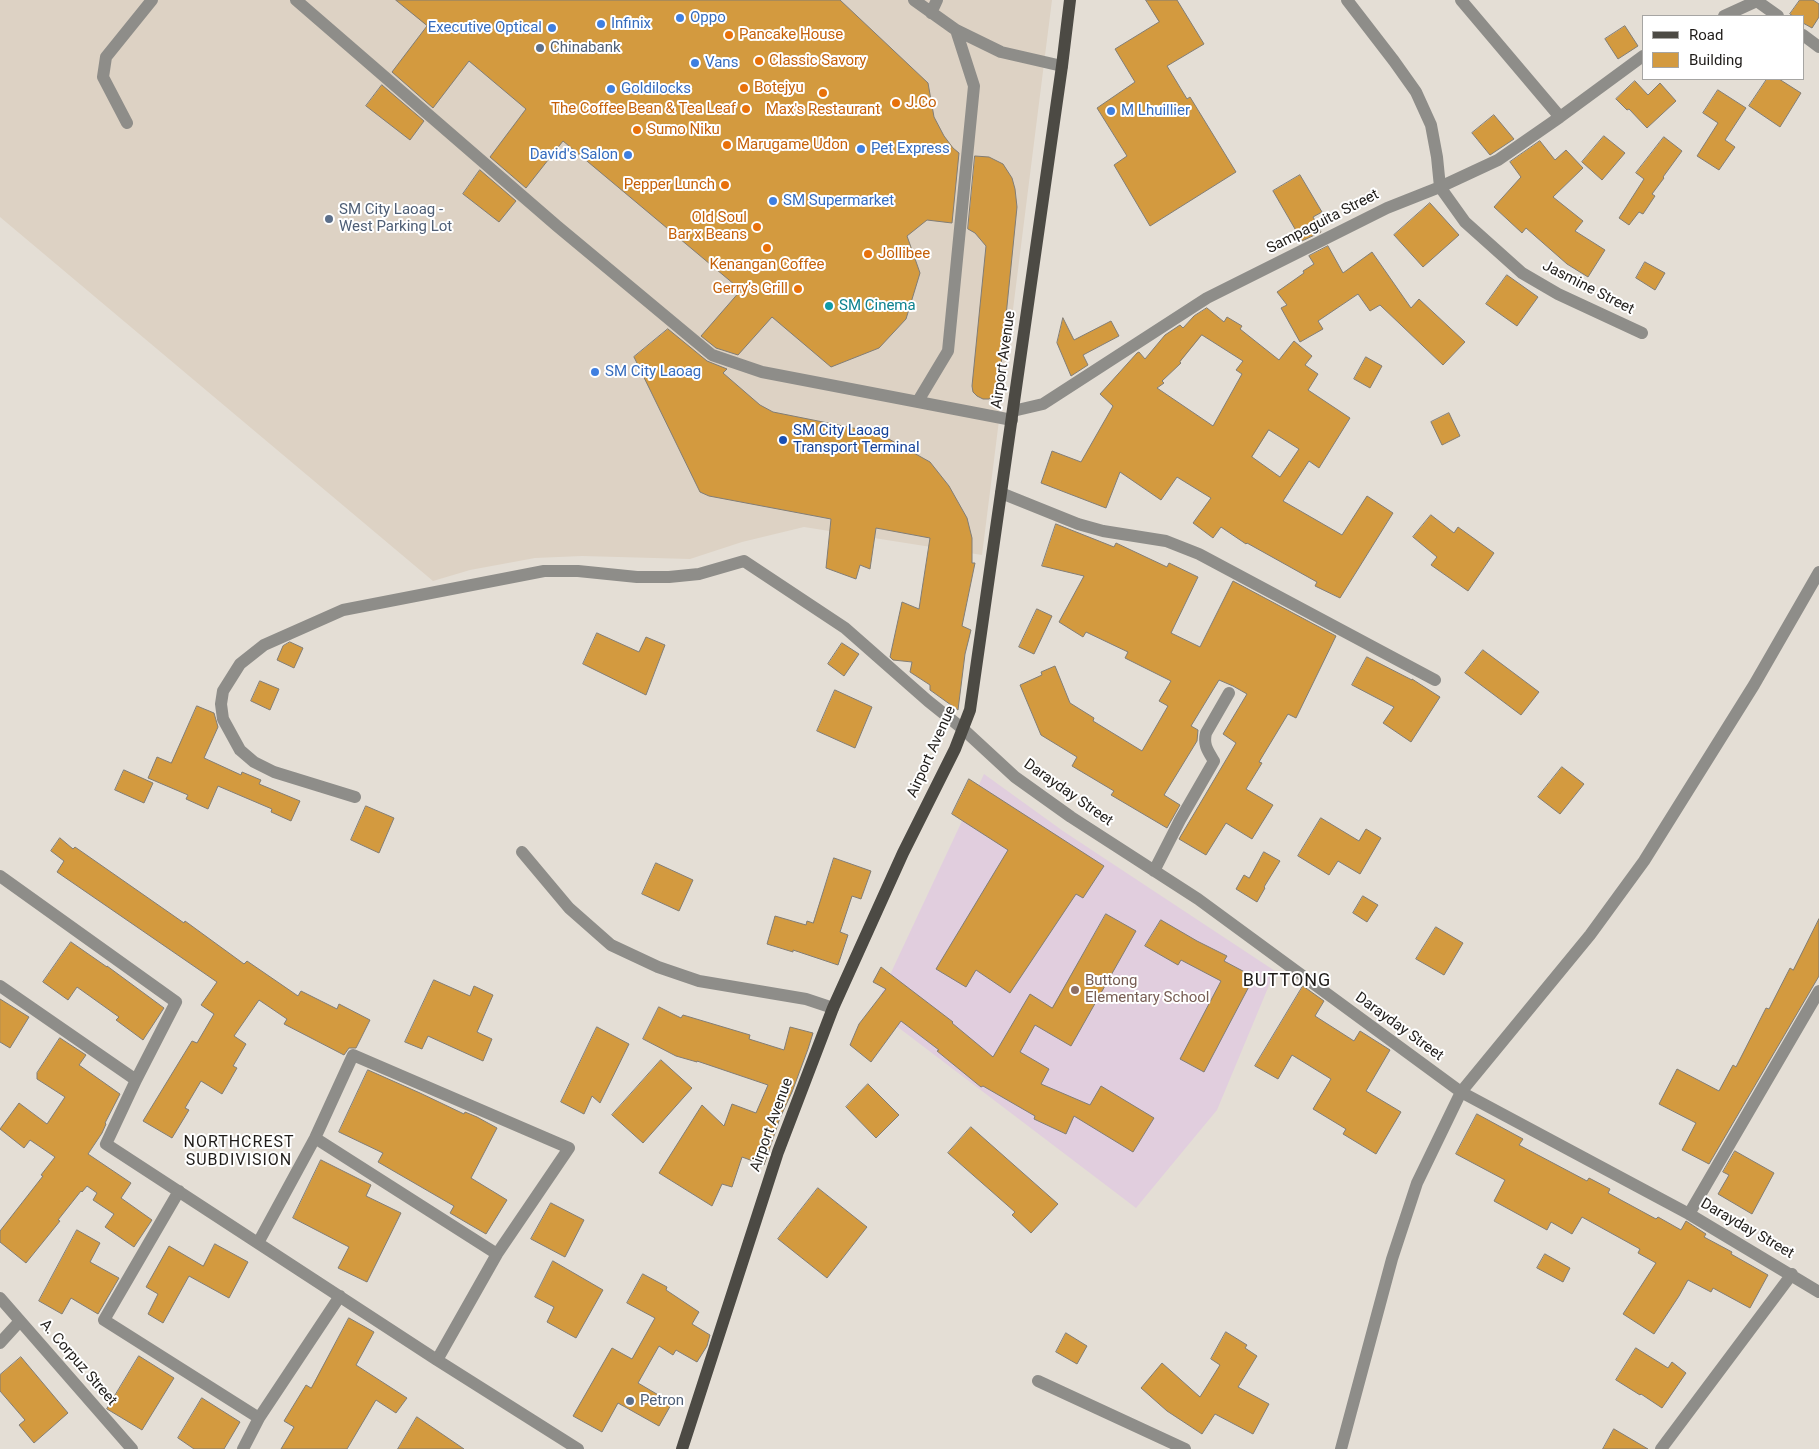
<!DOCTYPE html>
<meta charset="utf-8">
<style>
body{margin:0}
#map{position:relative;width:1819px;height:1449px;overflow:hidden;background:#e4ded5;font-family:Roboto,sans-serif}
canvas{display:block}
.legend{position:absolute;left:1642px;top:15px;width:162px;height:65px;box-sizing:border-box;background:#fff;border:1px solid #a6a5a3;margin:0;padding:6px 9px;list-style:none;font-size:15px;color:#201d1a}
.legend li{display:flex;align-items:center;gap:10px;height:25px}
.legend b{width:25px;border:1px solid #a6a5a3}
</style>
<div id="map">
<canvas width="1819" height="1449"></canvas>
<ul class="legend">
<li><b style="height:6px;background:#4c4a44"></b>Road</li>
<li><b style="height:14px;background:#d39a3f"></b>Building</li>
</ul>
</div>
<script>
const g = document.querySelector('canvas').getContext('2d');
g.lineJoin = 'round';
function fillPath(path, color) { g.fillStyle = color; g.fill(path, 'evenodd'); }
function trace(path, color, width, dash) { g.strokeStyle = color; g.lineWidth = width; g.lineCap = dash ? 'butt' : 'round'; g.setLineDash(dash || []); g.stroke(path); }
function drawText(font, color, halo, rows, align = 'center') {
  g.font = font + ' Roboto,sans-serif'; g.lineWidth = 4; g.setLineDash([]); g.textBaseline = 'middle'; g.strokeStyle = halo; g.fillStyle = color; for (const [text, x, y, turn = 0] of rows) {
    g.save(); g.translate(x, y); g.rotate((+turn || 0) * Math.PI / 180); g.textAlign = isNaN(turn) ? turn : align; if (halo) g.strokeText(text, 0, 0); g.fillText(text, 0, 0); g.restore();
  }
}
fillPath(new Path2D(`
 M 0,0 L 1052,0 L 982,555 L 804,527 L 742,542 L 690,559 L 582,556 L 535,558 L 470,570 L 433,581 L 0,217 Z`), '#ddd2c4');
fillPath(new Path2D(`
 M 984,774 L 1063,831 L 1275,971 L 1217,1110 L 1136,1208 L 874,1009 Z`), '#e1cede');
const building = new Path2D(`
 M 396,0 L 840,0 L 928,83 L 934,117 L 944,136 L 953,148 L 959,153 L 952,223 L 927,220 L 907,236 L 920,273 L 906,319 L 879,348 L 831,367 L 772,317 L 738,355 L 716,348 L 701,336 L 741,290 L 563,141 L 526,188 L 490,157 L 526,109 L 469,61 L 433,108 L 392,72 L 427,26 Z
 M 1146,0 L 1177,0 L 1204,44 L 1167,66 L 1187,99 L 1190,97 L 1236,172 L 1150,226 L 1114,165 L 1127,156 L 1097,108 L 1135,82 L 1115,49 L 1159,22 Z
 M 1800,0 L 1813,0 L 1819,4 L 1819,17 L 1812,28 L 1803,23 L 1803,16 L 1793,16 L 1790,14 Z
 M 1625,26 L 1638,46 L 1618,59 L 1605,39 Z
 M 1767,79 L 1779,79 L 1801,93 L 1780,127 L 1749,106 Z
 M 1635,81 L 1648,95 L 1660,83 L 1676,101 L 1647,128 L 1629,109 L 1627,110 L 1616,99 Z
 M 382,85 L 424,121 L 410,140 L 366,106 Z
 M 1718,90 L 1746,108 L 1725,140 L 1735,147 L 1719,170 L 1697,156 L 1718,123 L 1703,113 Z
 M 1494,115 L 1514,139 L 1490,155 L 1472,133 Z
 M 1604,136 L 1625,153 L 1602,180 L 1582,162 Z
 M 1664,137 L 1682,151 L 1663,177 L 1664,178 L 1652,194 L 1655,196 L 1643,214 L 1639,212 L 1629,225 L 1619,218 L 1644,179 L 1636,173 Z
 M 1540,141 L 1555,160 L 1566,150 L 1583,168 L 1553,197 L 1583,221 L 1575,231 L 1605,250 L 1588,277 L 1567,264 L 1526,228 L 1522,233 L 1494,207 L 1521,177 L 1510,162 Z
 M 975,156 L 989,157 L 1003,164 L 1012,178 L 1015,189 L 1017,207 L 999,385 L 994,395 L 989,399 L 983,399 L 977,396 L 973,392 L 972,386 L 986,246 L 975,233 L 968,229 Z
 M 480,170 L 516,201 L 499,222 L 463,194 Z
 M 1300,175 L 1322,212 L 1313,217 L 1321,232 L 1302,241 L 1273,191 Z
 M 1430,203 L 1459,235 L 1423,267 L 1394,235 Z
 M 1328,246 L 1343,273 L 1372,252 L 1411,308 L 1419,299 L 1465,342 L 1443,365 L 1380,305 L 1370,311 L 1358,294 L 1318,321 L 1323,329 L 1300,342 L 1281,308 L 1287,305 L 1277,292 L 1304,273 L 1303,271 L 1314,264 L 1309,256 Z
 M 1645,262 L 1665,273 L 1655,290 L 1636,278 Z
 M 1507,275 L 1538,297 L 1517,326 L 1486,304 Z
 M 1207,308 L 1224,322 L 1227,317 L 1242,326 L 1240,329 L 1279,360 L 1294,341 L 1312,356 L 1305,365 L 1318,374 L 1308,390 L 1350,418 L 1319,468 L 1309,461 L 1283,501 L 1342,535 L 1367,496 L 1393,513 L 1340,598 L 1315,586 L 1317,582 L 1247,543 L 1246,544 L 1221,527 L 1213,538 L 1193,523 L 1211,498 L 1177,477 L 1161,500 L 1120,472 L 1106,508 L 1041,483 L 1052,451 L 1081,462 L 1113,406 L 1100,394 L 1137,353 L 1139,352 L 1145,359 L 1165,335 L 1180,325 L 1183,328 L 1194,316 ZM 1202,335 L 1243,361 L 1236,370 L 1242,374 L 1213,426 L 1157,388 L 1164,383 L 1162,381 L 1181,363 L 1180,362 ZM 1269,430 L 1299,449 L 1280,477 L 1252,457 Z
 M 1063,318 L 1074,340 L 1111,321 L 1119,336 L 1083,355 L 1088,365 L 1071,376 L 1057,343 Z
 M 668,329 L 707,361 L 727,369 L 723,373 L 760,405 L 773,412 L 878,433 L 930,462 L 949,486 L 967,518 L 972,538 L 972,563 L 975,563 L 962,626 L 971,630 L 965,654 L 958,710 L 930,690 L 930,685 L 910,672 L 912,662 L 893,660 L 890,657 L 902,602 L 919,609 L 930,538 L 876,528 L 870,569 L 860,565 L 856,579 L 826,568 L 831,519 L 709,496 L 700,492 L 634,357 Z
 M 1366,357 L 1382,366 L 1370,388 L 1354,379 Z
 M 1449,413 L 1460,436 L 1442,445 L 1431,422 Z
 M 1431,515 L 1454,533 L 1458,527 L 1494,553 L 1468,591 L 1431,565 L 1437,557 L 1413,537 Z
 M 1056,524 L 1114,547 L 1116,543 L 1167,567 L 1169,563 L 1198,577 L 1171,633 L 1200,647 L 1233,581 L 1336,636 L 1296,718 L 1288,714 L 1259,762 L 1262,763 L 1246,789 L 1273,805 L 1252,839 L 1226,823 L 1206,855 L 1179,839 L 1236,743 L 1223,734 L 1247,694 L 1233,686 L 1219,680 L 1191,726 L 1198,730 L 1197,741 L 1164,795 L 1180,805 L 1167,828 L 1111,795 L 1114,791 L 1072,766 L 1077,757 L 1041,735 L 1020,685 L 1042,675 L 1041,672 L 1055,666 L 1070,703 L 1094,718 L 1093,721 L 1142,751 L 1168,706 L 1159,701 L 1171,681 L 1125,658 L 1128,652 L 1086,632 L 1083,637 L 1059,622 L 1084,576 L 1042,566 Z
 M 1037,609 L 1052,616 L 1034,654 L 1019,647 Z
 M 597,633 L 639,652 L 646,637 L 665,645 L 646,695 L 583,664 Z
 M 290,642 L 303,648 L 294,668 L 277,660 L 283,646 Z
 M 842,643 L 859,654 L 844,676 L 828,664 Z
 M 1483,650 L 1539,692 L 1521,715 L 1465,673 Z
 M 1367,657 L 1412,680 L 1412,679 L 1440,697 L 1411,742 L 1383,723 L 1394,707 L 1352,685 Z
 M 260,681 L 279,689 L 270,710 L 251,701 Z
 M 835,690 L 872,707 L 855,748 L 817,731 Z
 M 197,706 L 214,713 L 218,727 L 204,758 L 241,775 L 242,772 L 261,780 L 259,784 L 300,801 L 291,821 L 271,812 L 272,809 L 218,786 L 208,809 L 186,799 L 188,795 L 148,778 L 157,757 L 171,763 Z
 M 1562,767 L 1584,784 L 1560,814 L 1538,797 Z
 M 124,770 L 153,783 L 144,803 L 115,790 Z
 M 969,779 L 1104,866 L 1083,898 L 1076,894 L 1010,993 L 976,970 L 966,987 L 936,969 L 1008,850 L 952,814 Z
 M 366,806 L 394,818 L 379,853 L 351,840 Z
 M 1321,818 L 1359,841 L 1366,829 L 1381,838 L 1360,874 L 1338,861 L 1329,875 L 1298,856 Z
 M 60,838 L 73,849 L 75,847 L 184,923 L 185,921 L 244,964 L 247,961 L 298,996 L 301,991 L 337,1009 L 339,1004 L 370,1020 L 356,1048 L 349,1048 L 344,1055 L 284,1024 L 287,1019 L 259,1000 L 234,1036 L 246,1044 L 233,1066 L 237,1068 L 222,1094 L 201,1081 L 185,1108 L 189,1110 L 172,1138 L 143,1121 L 192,1041 L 197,1043 L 214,1014 L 201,1005 L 217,982 L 57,872 L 64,861 L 51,851 Z
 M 1264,852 L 1280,861 L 1264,887 L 1265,888 L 1257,902 L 1236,889 L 1244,875 L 1249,878 Z
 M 834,858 L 871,871 L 861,899 L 852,896 L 840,932 L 848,935 L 838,965 L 793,950 L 793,952 L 767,944 L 775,916 L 806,925 L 807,921 L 813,923 Z
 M 656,863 L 693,880 L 679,911 L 642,894 Z
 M 1363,896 L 1378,905 L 1367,922 L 1353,913 Z
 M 1106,914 L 1136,931 L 1071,1046 L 1035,1025 L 1020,1052 L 1049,1069 L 1041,1084 L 1090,1105 L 1101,1086 L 1154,1118 L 1133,1152 L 1074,1116 L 1066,1134 L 1034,1119 L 1035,1116 L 983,1086 L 981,1087 L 937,1051 L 939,1050 L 901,1021 L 871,1062 L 850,1045 L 859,1024 L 886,989 L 873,982 L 881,967 L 953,1022 L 952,1023 L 993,1057 L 1030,994 L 1052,1008 Z
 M 1819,919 L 1819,976 L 1709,1164 L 1682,1150 L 1696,1123 L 1659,1104 L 1677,1069 L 1719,1091 L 1733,1065 L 1736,1067 L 1766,1008 L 1769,1009 L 1790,968 L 1793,970 Z
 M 1161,920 L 1197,941 L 1227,956 L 1224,961 L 1254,977 L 1204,1072 L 1180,1059 L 1221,981 L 1181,960 L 1178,965 L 1145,946 Z
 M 1436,927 L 1463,943 L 1444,975 L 1416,959 Z
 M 71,942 L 107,967 L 107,966 L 164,1008 L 143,1040 L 116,1020 L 119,1017 L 77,987 L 68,1000 L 43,982 Z
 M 434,980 L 470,996 L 474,986 L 493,995 L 477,1032 L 492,1039 L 483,1061 L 428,1036 L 422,1049 L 405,1042 Z
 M 1303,986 L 1324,1001 L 1315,1016 L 1354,1041 L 1360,1031 L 1390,1050 L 1366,1091 L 1401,1112 L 1376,1154 L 1343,1134 L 1346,1129 L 1313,1109 L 1331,1079 L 1292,1055 L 1278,1079 L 1255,1066 Z
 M 0,999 L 29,1017 L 10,1048 L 0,1042 Z
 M 659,1007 L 681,1018 L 683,1015 L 750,1035 L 749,1039 L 784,1050 L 790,1027 L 813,1033 L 808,1049 L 792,1092 L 780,1118 L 764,1165 L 742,1157 L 732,1187 L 722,1184 L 712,1206 L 659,1173 L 702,1105 L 724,1126 L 732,1104 L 756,1113 L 768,1085 L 697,1061 L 697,1062 L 676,1056 L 643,1039 Z
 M 597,1027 L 629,1044 L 600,1103 L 592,1096 L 584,1114 L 561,1102 Z
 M 60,1038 L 86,1055 L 79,1065 L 120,1094 L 105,1123 L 106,1124 L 102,1133 L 88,1154 L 131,1183 L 121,1198 L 152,1220 L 134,1247 L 105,1227 L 114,1214 L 93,1200 L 97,1193 L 87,1186 L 82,1192 L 81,1191 L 58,1220 L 60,1221 L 26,1263 L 0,1242 L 0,1231 L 43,1176 L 41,1175 L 55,1157 L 30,1140 L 24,1148 L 0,1129 L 19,1103 L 47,1124 L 65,1097 L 37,1079 L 37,1073 Z
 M 661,1060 L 692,1088 L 643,1143 L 612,1115 Z
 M 368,1070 L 420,1093 L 464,1114 L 465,1112 L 477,1117 L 497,1128 L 471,1178 L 507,1200 L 486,1234 L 450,1213 L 454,1206 L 378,1162 L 383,1153 L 339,1132 Z
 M 868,1084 L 899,1115 L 876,1138 L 846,1107 Z
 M 1477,1114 L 1523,1139 L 1519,1145 L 1587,1181 L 1589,1178 L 1610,1189 L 1608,1193 L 1656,1219 L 1658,1217 L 1681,1230 L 1686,1221 L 1706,1234 L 1704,1237 L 1732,1252 L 1731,1254 L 1768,1275 L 1750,1308 L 1713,1288 L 1711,1292 L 1688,1280 L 1679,1296 L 1654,1334 L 1623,1314 L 1656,1263 L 1638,1253 L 1640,1249 L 1582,1217 L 1572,1234 L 1551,1222 L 1547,1230 L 1494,1201 L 1505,1180 L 1456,1154 Z
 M 971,1127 L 1058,1204 L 1031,1233 L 1012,1215 L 1015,1212 L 948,1153 Z
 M 1735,1151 L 1774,1173 L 1752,1214 L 1718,1194 L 1729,1175 L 1723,1172 Z
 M 321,1160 L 371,1185 L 366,1196 L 401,1213 L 367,1282 L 338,1268 L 349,1247 L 293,1218 Z
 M 818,1188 L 867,1227 L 827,1278 L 778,1239 Z
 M 551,1203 L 584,1220 L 565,1257 L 531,1239 Z
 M 77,1230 L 100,1243 L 90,1262 L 119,1278 L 98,1314 L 71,1298 L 62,1314 L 39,1301 Z
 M 215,1244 L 248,1262 L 229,1298 L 189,1276 L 163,1323 L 148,1314 L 158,1294 L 146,1287 L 169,1246 L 203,1266 Z
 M 1545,1254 L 1570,1268 L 1563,1282 L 1537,1268 Z
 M 553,1261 L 603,1290 L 576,1338 L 547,1322 L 554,1307 L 535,1297 Z
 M 643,1274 L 667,1287 L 666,1290 L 699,1312 L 692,1324 L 710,1335 L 707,1346 L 697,1362 L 676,1350 L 673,1355 L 659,1346 L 638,1383 L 672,1403 L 659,1426 L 618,1403 L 602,1432 L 573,1416 L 612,1348 L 632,1359 L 655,1318 L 627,1303 Z
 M 349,1318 L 374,1332 L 356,1365 L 407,1398 L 396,1413 L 376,1400 L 347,1449 L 281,1449 L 294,1427 L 284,1421 L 306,1385 L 311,1388 Z
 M 1226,1332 L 1247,1345 L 1245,1348 L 1257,1356 L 1238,1387 L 1269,1404 L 1253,1434 L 1215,1414 L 1202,1434 L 1167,1411 L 1141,1388 L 1162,1363 L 1200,1397 L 1220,1365 L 1211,1359 Z
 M 1066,1333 L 1087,1346 L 1077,1364 L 1056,1352 Z
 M 1636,1348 L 1668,1368 L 1672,1362 L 1686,1373 L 1662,1408 L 1641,1394 L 1640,1395 L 1616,1380 Z
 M 139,1356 L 174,1378 L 142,1430 L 107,1409 Z
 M 21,1357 L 68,1413 L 34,1443 L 19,1425 L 25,1420 L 0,1391 L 0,1375 Z
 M 202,1398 L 240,1422 L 224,1449 L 194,1449 L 178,1438 Z
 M 417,1417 L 464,1449 L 398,1449 Z
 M 1614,1429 L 1648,1449 L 1603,1449 Z`);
fillPath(building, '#d39a3f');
trace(building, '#827d75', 1);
trace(new Path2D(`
 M 296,0 L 557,226 L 712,355 L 762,372 L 1012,420
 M 914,0 L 956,30 L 1001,52 L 1062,66
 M 1347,0 L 1394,61 L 1416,92 L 1431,125 L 1437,157 L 1440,187 L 1465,222 L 1522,273 L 1558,294 L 1642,333
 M 1461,0 L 1560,117
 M 1757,1 L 1778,16
 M 931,13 L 937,0
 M 1724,16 L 1759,0
 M 1803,35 L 1819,47
 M 127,123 L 103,77 L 106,57 L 152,0
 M 918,401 L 948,351 L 974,86 L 956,30
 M 1013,411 L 1043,404 L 1207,298 L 1387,208 L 1440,187 L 1498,160 L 1560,117 L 1643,56
 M 1001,493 L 1078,524 L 1103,531 L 1166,541 L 1199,554 L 1435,680
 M 355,797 L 274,772 L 254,762 L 240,750 L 223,719 L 221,704 L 223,691 L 240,664 L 264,645 L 343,610 L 544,571 L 578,571 L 637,577 L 669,577 L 699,574 L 744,561 L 845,628 L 928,701 L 963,729 L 1015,777 L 1071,817 L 1198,899 L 1461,1092 L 1689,1214 L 1819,1292
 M 522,852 L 569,908 L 611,945 L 658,967 L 699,981 L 806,999 L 833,1008
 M 1154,871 L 1180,820 L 1214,761 C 1208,751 1203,745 1206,733 L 1229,693
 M 0,876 L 176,1002 L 136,1080 L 106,1144 L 437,1360
 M 0,986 L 136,1080
 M 315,1138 L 497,1254
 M 179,1191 L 104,1320 L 259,1418 L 340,1296
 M 1689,1214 L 1819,991
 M 258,1243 L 315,1138 L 353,1055 L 569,1148 L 497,1254 L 437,1360 L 578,1449
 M 0,1298 L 132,1449
 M 0,1343 L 20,1321
 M 1038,1381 L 1185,1449
 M 243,1449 L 259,1418
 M 1341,1449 L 1392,1259 L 1417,1183 L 1461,1092 L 1590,935 L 1644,861 L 1754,685 L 1819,572
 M 1661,1449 L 1792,1274`), '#8e8d89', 12);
trace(new Path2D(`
 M 682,1449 L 778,1152 L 833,1008 L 903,853 L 955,749 L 970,710 L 1062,66 L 1070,0`), '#4c4a44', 12);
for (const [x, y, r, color] of [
 [680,18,5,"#3f7fe0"],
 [601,24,5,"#3f7fe0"],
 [552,28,5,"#3f7fe0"],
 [729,35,5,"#e8710a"],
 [540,48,5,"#5c6f8a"],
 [759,61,5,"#e8710a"],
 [695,63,5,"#3f7fe0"],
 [744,88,5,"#e8710a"],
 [611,89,5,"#3f7fe0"],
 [823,93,5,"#e8710a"],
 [896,103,5,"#e8710a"],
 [746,109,5,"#e8710a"],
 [1111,111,5,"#3f7fe0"],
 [637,130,5,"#e8710a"],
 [727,145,5,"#e8710a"],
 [861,149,5,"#3f7fe0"],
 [628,155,5,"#3f7fe0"],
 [725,185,5,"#e8710a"],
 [773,201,5,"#3f7fe0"],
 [329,219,5,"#5c6f8a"],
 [757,227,5,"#e8710a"],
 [767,248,5,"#e8710a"],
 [868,254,5,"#e8710a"],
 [798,289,5,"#e8710a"],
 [829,306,5,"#0f9aa8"],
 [595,372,5,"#3f7fe0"],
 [783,440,5,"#1a4fb4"],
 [1075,990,5,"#8d6e63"],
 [630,1401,5,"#5c6f8a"]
]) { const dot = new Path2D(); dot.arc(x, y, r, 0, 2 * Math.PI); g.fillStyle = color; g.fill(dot); trace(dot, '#fff', 2); }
drawText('15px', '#366cbe', '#fff', [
 ["Oppo",690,18],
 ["Infinix",611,24],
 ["Executive Optical",542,28,"right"],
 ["Vans",705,63],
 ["Goldilocks",621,89],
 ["M Lhuillier",1121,111],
 ["Pet Express",871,149],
 ["David's Salon",618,155,"right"],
 ["SM Supermarket",783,201],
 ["SM City Laoag",605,372]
], 'left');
drawText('15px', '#c56008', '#fff', [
 ["Pancake House",739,35],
 ["Classic Savory",769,61],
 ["Botejyu",754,88],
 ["J.Co",906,103],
 ["The Coffee Bean & Tea Leaf",736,109,"right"],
 ["Max's Restaurant",823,110,"center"],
 ["Sumo Niku",647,130],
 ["Marugame Udon",737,145],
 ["Pepper Lunch",715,185,"right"],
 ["Old Soul",747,218,"right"],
 ["Bar x Beans",747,235,"right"],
 ["Jollibee",878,254],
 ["Kenangan Coffee",767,265,"center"],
 ["Gerry’s Grill",788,289,"right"]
], 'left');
drawText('15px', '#4e5e75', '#fff', [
 ["Chinabank",550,48],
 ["SM City Laoag -",339,210],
 ["West Parking Lot",339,227],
 ["Petron",640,1401]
], 'left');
drawText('15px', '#201d1a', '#fff', [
 ["Sampaguita Street",1323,222,-27],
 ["Jasmine Street",1588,288,27],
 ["Airport Avenue",1004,360,-82],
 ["Airport Avenue",932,752,-66],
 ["Darayday Street",1068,793,35],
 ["Darayday Street",1399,1027,36],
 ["Airport Avenue",772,1125,-70],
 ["Darayday Street",1747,1229,30],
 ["A. Corpuz Street",78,1363,49]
]);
drawText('15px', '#0d838f', '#fff', [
 ["SM Cinema",839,306]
], 'left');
drawText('15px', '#164399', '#fff', [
 ["SM City Laoag",793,431],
 ["Transport Terminal",793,448]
], 'left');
drawText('15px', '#785e54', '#fff', [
 ["Buttong",1085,981],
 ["Elementary School",1085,998]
], 'left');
g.letterSpacing = '1px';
drawText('16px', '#201d1a', '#fff', [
 ["NORTHCREST",239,1143],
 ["SUBDIVISION",239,1161]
]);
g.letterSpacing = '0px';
g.letterSpacing = '1px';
drawText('18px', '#201d1a', '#fff', [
 ["BUTTONG",1287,981]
]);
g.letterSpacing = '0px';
</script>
